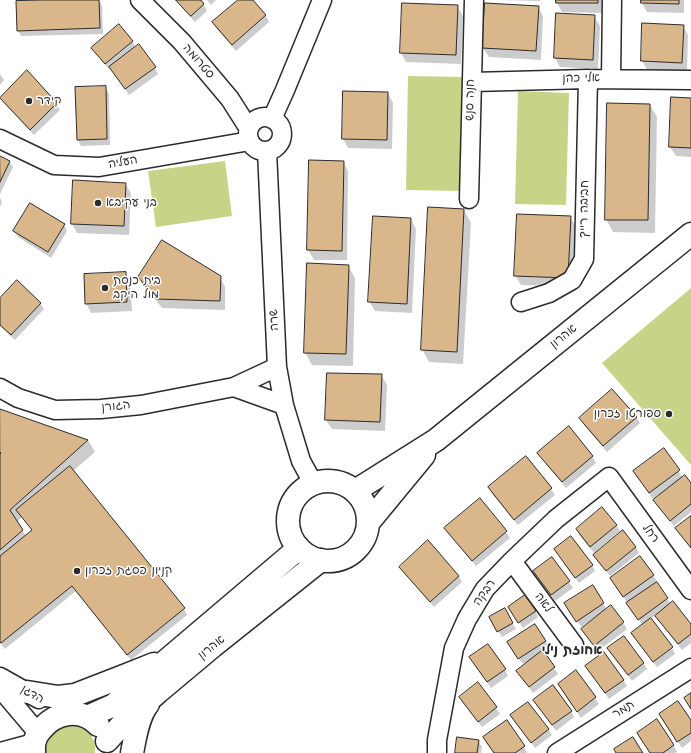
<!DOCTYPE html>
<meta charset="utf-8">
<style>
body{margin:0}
canvas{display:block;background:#fff}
</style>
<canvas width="691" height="753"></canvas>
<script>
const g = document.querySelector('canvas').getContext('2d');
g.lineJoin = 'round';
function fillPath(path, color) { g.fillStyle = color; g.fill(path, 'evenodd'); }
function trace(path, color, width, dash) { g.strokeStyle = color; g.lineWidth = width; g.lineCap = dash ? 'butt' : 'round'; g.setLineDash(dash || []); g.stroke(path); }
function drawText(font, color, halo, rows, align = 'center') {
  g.font = font + ' "Architects Daughter","Playpen Sans Hebrew",sans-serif'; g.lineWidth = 3; g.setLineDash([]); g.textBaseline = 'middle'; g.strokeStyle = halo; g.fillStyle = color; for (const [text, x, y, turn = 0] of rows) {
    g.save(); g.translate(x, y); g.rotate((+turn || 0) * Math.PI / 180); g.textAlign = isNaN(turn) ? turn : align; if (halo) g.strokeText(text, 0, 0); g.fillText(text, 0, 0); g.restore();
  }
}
fillPath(new Path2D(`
 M 408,76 L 464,77 L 462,191 L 406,190 Z
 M 518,91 L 569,93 L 566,205 L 515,204 Z
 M 225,161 L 232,216 L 156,227 L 148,171 Z
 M 691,288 L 691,465 L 602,363 Z
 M 74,724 C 89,730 96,737 95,753 L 44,753 L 44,747 L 47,737 L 64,725 Z`), '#c7d488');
fillPath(new Path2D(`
 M 80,0 L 99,0 L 102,6 L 103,34 L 21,36 L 18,30 Z
 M 175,0 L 199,0 L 204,5 L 207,11 L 195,22 Z
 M 207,0 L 216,0 L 211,5 Z
 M 239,0 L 252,0 L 266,16 L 269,22 L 236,51 L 217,29 L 213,23 Z
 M 498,0 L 540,0 L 540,1 Z
 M 557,0 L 603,0 L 603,13 L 562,12 L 557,3 Z
 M 642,0 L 684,0 L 684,13 L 647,12 L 642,3 Z
 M 457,6 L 463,16 L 461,64 L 406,62 L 401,53 Z
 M 538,7 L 543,16 L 541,60 L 489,57 L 483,48 Z
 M 594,16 L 600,26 L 598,69 L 560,67 L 555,58 Z
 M 683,26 L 688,35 L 687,72 L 647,70 L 642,60 Z
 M 132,41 L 136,48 L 155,68 L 158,74 L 129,95 L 111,68 L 109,69 L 96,54 Z
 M 0,74 L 4,80 L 0,85 Z
 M 105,87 L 109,94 L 110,145 L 81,146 L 78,140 Z
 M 388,93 L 393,103 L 392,149 L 348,148 L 343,139 Z
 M 1,98 L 56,104 L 60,110 L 34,135 L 5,104 Z
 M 691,99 L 691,157 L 676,156 L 670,147 Z
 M 650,105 L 657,117 L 655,233 L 613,232 L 606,219 Z
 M 0,157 L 9,161 L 13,167 L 0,194 Z
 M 310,161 L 343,162 L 348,171 L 347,260 L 314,260 L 308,250 Z
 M 125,184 L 131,193 L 129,235 L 77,233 L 72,224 Z
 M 0,198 L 2,202 L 0,207 Z
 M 464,210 L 471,223 L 463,364 L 429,362 L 422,349 Z
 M 570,217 L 576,227 L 573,287 L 521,285 L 515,275 Z
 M 411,219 L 416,229 L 412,313 L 375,311 L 369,301 Z
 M 64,225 L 67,231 L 51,258 L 18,237 L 14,231 Z
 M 348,266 L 355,278 L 353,366 L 312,365 L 305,352 Z
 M 125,273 L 130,283 L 132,311 L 91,313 L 86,303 Z
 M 140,277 L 220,277 L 225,287 L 225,310 L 162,308 L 145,286 Z
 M 0,300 L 40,303 L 44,309 L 15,340 L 0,326 Z
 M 328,374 L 381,375 L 387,385 L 385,431 L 332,429 L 326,420 Z
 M 0,410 L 88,440 L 95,452 L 73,471 L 184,609 L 187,615 L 131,660 L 76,591 L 5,649 L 0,643 ZM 22,517 L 33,531 L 26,536 L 17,522 Z
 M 636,417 L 640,423 L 607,452 L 583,424 L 580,418 Z
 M 569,428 L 593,457 L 596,463 L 566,488 L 542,459 Z
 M 664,450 L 683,478 L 691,485 L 691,512 L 674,526 L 658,506 L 659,496 L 658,495 L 653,499 L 634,472 Z
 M 526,457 L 551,489 L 555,495 L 518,525 L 492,494 L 489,488 Z
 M 480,500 L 506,532 L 510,538 L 476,566 L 449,534 Z
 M 616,525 L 620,531 L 594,553 L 580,536 L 577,530 Z
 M 623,532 L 636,547 L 639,553 L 610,576 L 598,561 Z
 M 559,555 L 592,565 L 595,571 L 579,583 Z
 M 552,558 L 573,588 L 555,601 L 538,577 Z
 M 400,567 L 459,576 L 462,582 L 434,607 L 404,573 Z
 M 653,575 L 657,581 L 656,582 L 671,605 L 691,626 L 691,643 L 682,650 L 660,622 L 656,615 L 650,619 L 672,648 L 675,654 L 657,667 L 636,639 L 643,626 L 615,584 Z
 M 592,586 L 607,610 L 610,607 L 623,623 L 627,629 L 598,651 L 586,635 L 591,622 L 590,621 L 581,627 L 566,603 Z
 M 504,609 L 516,629 L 502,637 L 490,618 Z
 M 535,611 L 538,617 L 523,628 L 512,613 Z
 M 546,641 L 549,647 L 542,651 L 558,674 L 533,693 L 521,677 L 529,662 L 528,661 L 523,664 L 512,649 Z
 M 612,655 L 643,663 L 647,669 L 632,681 Z
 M 474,663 L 505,670 L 508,676 L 491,688 Z
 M 576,671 L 599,704 L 581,718 L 562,690 Z
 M 590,672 L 623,680 L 627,686 L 609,699 Z
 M 478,683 L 496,708 L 500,714 L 482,727 L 464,703 Z
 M 538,706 L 571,711 L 574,717 L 556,731 Z
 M 663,720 L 691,722 L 691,741 L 682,748 Z
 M 515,721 L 548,729 L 552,735 L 535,748 Z
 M 657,721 L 674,746 L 677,752 L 675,753 L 651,753 Z
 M 506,722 L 524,747 L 527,753 L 494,753 L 487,744 L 484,738 Z
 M 478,741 L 482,747 L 481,753 L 456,753 Z`), '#0003');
const building = new Path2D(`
 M 42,0 L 99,0 L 100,28 L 17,31 L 16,1 Z
 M 176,0 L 201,0 L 204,4 L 191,16 Z
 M 238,0 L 253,0 L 266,15 L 232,45 L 212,22 Z
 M 556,0 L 598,0 L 598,3 L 556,3 Z
 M 641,0 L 679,0 L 679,4 L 641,3 Z
 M 402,3 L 458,5 L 456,55 L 400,53 Z
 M 485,3 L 539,6 L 536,51 L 482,48 Z
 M 556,13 L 595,15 L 593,60 L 554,58 Z
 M 642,23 L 684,25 L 682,63 L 641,61 Z
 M 119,24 L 133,41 L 105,64 L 91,48 Z
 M 139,44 L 156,67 L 125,89 L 109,67 Z
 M 27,70 L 57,103 L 30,130 L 0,98 Z
 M 106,86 L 107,139 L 77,140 L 75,87 Z
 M 343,91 L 388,92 L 387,140 L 342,139 Z
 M 671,97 L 691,98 L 691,148 L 669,147 Z
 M 607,103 L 650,104 L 648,220 L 605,220 Z
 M 0,156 L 10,161 L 0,182 Z
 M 309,160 L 344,161 L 342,251 L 307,250 Z
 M 73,180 L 126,183 L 124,226 L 71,224 Z
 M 30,203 L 65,224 L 48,252 L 13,231 Z
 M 428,207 L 464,209 L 457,352 L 421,350 Z
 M 517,214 L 571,216 L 568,278 L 514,276 Z
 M 373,216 L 411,218 L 407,304 L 368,302 Z
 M 162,240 L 221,276 L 220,301 L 156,299 L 138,277 Z
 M 307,263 L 349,265 L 346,354 L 304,353 Z
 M 126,272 L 127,302 L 85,304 L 84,274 Z
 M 17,280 L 41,303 L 11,335 L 0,325 L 0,298 Z
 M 327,373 L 382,374 L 380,422 L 325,420 Z
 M 612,389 L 637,417 L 603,446 L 579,418 Z
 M 0,409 L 88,440 L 10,510 L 23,530 L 0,550 L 0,454 L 1,453 L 0,452 Z
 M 569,426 L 593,456 L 562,482 L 537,453 Z
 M 664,448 L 680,470 L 649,493 L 633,471 Z
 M 526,456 L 552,488 L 514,520 L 488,487 Z
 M 70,466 L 185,608 L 127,655 L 72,586 L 1,643 L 0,642 L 0,556 L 32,530 L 16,510 Z
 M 685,475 L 691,483 L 691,504 L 670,521 L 653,500 Z
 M 480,498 L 507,531 L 472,561 L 444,528 Z
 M 602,507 L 617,525 L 590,547 L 576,529 Z
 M 691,516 L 691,548 L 675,528 Z
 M 623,530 L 636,547 L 606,571 L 593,555 Z
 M 571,536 L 593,565 L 575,578 L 554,549 Z
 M 428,540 L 459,576 L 430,602 L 399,567 Z
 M 640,556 L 654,575 L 623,597 L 610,578 Z
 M 552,557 L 570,581 L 551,595 L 533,571 Z
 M 657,582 L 668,598 L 638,620 L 626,603 Z
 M 593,585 L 604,603 L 576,622 L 564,603 Z
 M 525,595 L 536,611 L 518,623 L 508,607 Z
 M 673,601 L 691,624 L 691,634 L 678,644 L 655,616 Z
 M 611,605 L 624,622 L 594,646 L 581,629 Z
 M 505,608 L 513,623 L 497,632 L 489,617 Z
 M 651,618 L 673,647 L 653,662 L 631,633 Z
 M 535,624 L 546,641 L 518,659 L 507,642 Z
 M 624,636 L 644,663 L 628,675 L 607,648 Z
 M 488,644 L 506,669 L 487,682 L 469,657 Z
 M 543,650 L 555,667 L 529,687 L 516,671 Z
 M 604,652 L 624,680 L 605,693 L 585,666 Z
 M 576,670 L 596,697 L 577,712 L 558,684 Z
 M 478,682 L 497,707 L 478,722 L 459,697 Z
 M 553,685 L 572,711 L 552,725 L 533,700 Z
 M 691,693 L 691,709 L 684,698 Z
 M 678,701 L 691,720 L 691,733 L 677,742 L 659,714 Z
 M 528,702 L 549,729 L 531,743 L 510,715 Z
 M 657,719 L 674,745 L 663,753 L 650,753 L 637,733 Z
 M 507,720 L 525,746 L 515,753 L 494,753 L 483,737 Z
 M 457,737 L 479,740 L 477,753 L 455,753 Z
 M 633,737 L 643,753 L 616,753 L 614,749 Z`);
fillPath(building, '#d9b78b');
trace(building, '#2b2b2b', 1);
const minor = new Path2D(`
 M 140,0 L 182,42 L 230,99 L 249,129
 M 611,79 L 612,0
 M 472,82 L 588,79 L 691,80
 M248 134a17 17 0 1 1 34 0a17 17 0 1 1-34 0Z
 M 272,119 L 285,90 L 322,0
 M 0,139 L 54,165 L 99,167 L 250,141
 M 267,151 L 277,367 L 284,405 L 301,461 L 313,483
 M 469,199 L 474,0
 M 521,302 L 549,293 L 572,280 L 584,259 L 588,79
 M 234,387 L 284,405
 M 0,388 L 18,398 L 55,410 L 101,409 L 141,405 L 234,387 L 277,367
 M 512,561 L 574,645
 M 0,677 L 39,699
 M 0,688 L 38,733
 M 0,752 L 34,743
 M 437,753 L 437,740 L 454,648 L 467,619 L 485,589 L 512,561 L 556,519 L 609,477 L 691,590
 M 557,753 L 691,668`);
const tertiary = new Path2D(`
 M288 521a40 40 0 1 1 80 0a40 40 0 1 1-80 0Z
 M 355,491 L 436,440 L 691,234
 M 368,523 L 424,455
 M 27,692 L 58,697 L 75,695 L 124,676 L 154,664
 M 87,717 L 114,705 L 299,548
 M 107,741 L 125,721 L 158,692 L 213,646 L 321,560
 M 34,753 C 34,750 34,747 34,744 C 35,739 38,733 41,730 C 55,712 81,707 98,725
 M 132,753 C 135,738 138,716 148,704`);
trace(minor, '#2b2b2b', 21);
trace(tertiary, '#2b2b2b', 25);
trace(minor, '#fff', 18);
trace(tertiary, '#fff', 22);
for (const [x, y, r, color] of [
 [29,101,4,"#2b2b2b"],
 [98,203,4,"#2b2b2b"],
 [105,288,4,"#2b2b2b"],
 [669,414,4,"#2b2b2b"],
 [77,571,4,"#2b2b2b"]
]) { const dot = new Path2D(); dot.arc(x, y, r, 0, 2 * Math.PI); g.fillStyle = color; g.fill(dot); trace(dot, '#fff', 1.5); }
drawText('12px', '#2b2b2b', '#fff', [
 ["סטרומה",198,62,49],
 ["אלי כהן",581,79,-1],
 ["חנה סנש",471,100,-89],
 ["העליה",123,163,-10],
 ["חביבה רייך",585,209,-89],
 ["שרה",275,320,-93],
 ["אהרון",564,337,-39],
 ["הגורן",116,407,-6],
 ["רחל",650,534,54],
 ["רבקה",485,593,-54],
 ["לאה",543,603,54],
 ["אהרון",212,648,-39],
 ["הדגן",32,695,30],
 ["תמר",624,710,-32]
]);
drawText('12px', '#2b2b2b', '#fff', [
 ["קידר",37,101],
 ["בני עקיבא",106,203],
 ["בית כנסת",113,281],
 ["מול היקב",113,295],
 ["ספורטן זכרון",661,414,"right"],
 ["קניון פסגת זכרון",85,571]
], 'left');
drawText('bold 13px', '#2b2b2b', '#fff', [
 ["אחוזת נילי",572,651]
]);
</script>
